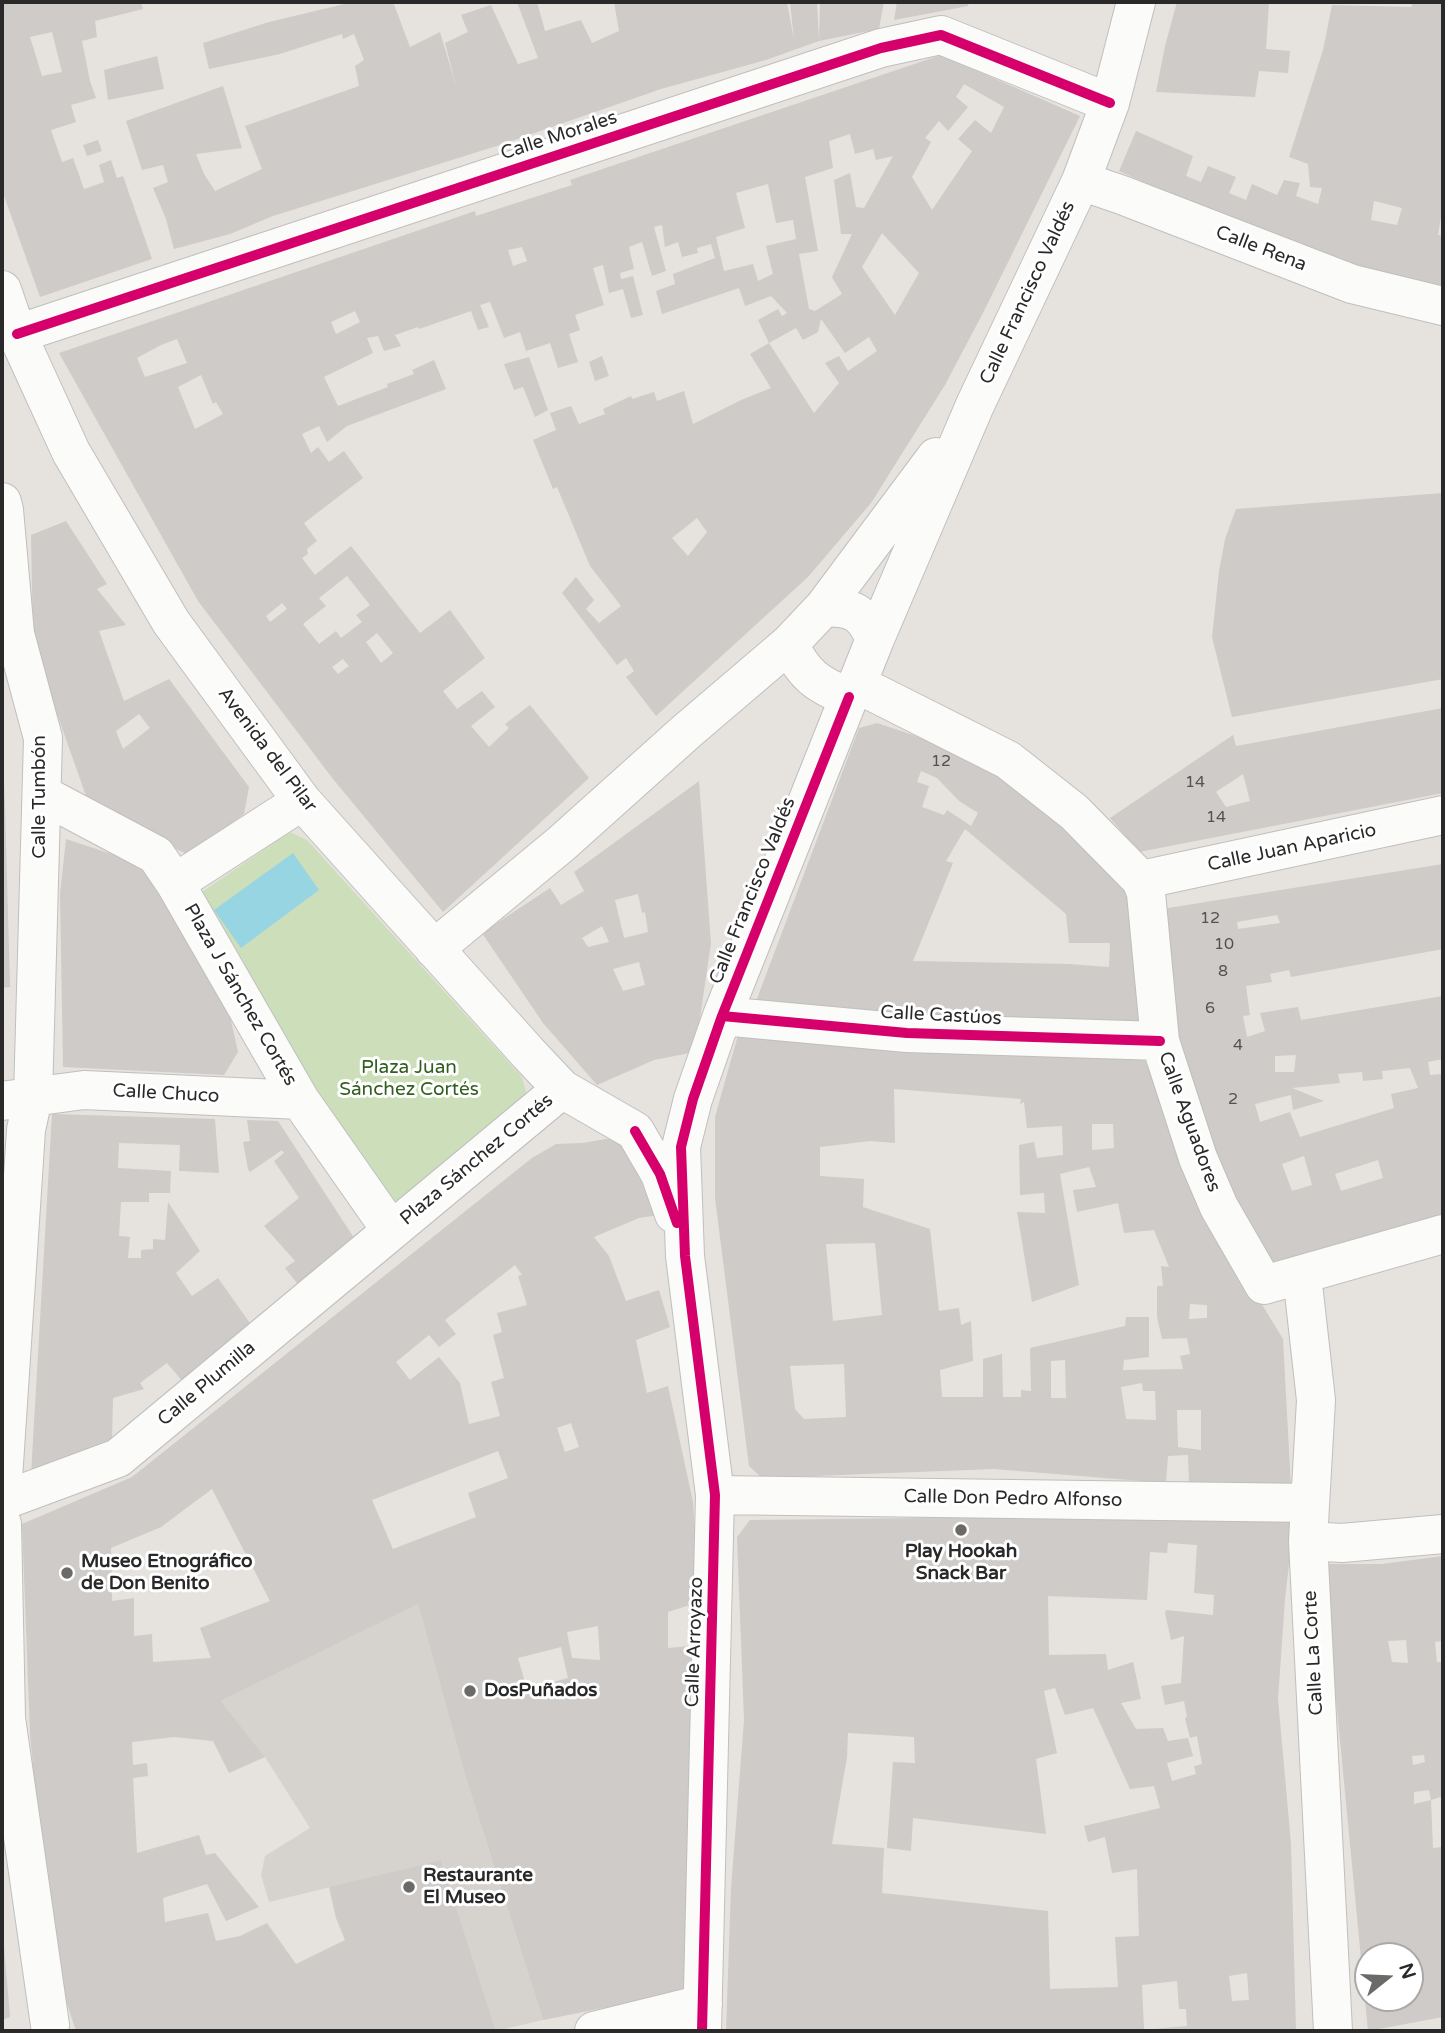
<!DOCTYPE html>
<meta charset="utf-8">
<style>
body{margin:0}
#map{position:relative;width:1445px;height:2033px;overflow:hidden;background:#e6e2de;font-family:"Varela Round",sans-serif}
canvas{display:block}
.frame{position:absolute;inset:0;border:4px solid #292929;pointer-events:none}
.north{position:absolute;left:1354px;top:1942px;width:70px;height:70px;box-sizing:border-box;background:#fff;border:2px solid #a9a9a9;border-radius:50%;rotate:72deg;font-size:19px;font-weight:700;line-height:28px;text-align:center;color:#292929}
.north::after{content:'';display:block;margin:auto;width:24px;height:32px;background:#6b6a68;clip-path:polygon(50% 0,100% 100%,50% 72%,0 100%)}
</style>
<div id="map">
<canvas width="1445" height="2033"></canvas>
<div class="frame"></div>
<div class="north">N</div>
</div>
<script>
const g = document.querySelector('canvas').getContext('2d');
g.lineJoin = 'round';
function fillPath(path, color) { g.fillStyle = color; g.fill(path, 'evenodd'); }
function trace(path, color, width, dash) { g.strokeStyle = color; g.lineWidth = width; g.lineCap = dash ? 'butt' : 'round'; g.setLineDash(dash || []); g.stroke(path); }
function drawText(font, color, halo, rows, align = 'center') {
  g.font = font + ' "Varela Round",sans-serif'; g.lineWidth = 6; g.setLineDash([]); g.textBaseline = 'middle'; g.strokeStyle = halo; g.fillStyle = color; for (const [text, x, y, turn = 0] of rows) {
    g.save(); g.translate(x, y); g.rotate((+turn || 0) * Math.PI / 180); g.textAlign = isNaN(turn) ? turn : align; if (halo) g.strokeText(text, 0, 0); g.fillText(text, 0, 0); g.restore();
  }
}
fillPath(new Path2D(`
 M 290,832 L 307,840 L 522,1077 L 528,1099 L 410,1199 L 386,1202 L 205,917 L 199,894 Z`), '#cddfba');
fillPath(new Path2D(`
 M 418,1604 L 466,1778 L 543,2020 L 496,2031 L 441,1860 L 269,1902 L 261,1875 L 265,1856 L 310,1828 L 265,1757 L 221,1701 Z`), '#d6d2ce');
fillPath(new Path2D(`
 M 293,853 L 319,890 L 241,948 L 214,910 Z`), '#98d5e2');
fillPath(new Path2D(`
 M 2,2 L 141,2 L 143,9 L 95,21 L 97,37 L 82,41 L 90,81 L 96,98 L 71,105 L 76,122 L 51,130 L 62,162 L 73,158 L 84,189 L 104,182 L 99,165 L 111,160 L 117,178 L 123,176 L 152,259 L 40,297 L 2,190 ZM 52,32 L 62,72 L 42,76 L 30,37 Z
 M 353,2 L 393,2 L 410,47 L 440,32 L 457,89 L 445,43 L 468,32 L 461,15 L 491,5 L 518,64 L 538,58 L 517,2 L 537,2 L 545,31 L 581,20 L 592,43 L 619,31 L 614,2 L 787,2 L 794,40 L 790,2 L 817,2 L 819,41 L 820,2 L 884,2 L 879,29 L 819,41 L 766,60 L 661,89 L 503,144 L 273,216 L 230,234 L 174,249 L 166,219 L 153,188 L 168,182 L 163,165 L 142,170 L 126,121 L 223,86 L 242,148 L 196,154 L 204,174 L 215,191 L 262,169 L 245,126 L 359,86 L 355,66 L 364,60 L 354,34 L 343,39 L 342,34 L 280,54 L 209,69 L 203,43 L 269,22 Z
 M 897,2 L 969,2 L 968,6 L 894,20 Z
 M 1177,2 L 1269,2 L 1266,49 L 1290,51 L 1288,73 L 1259,71 L 1255,97 L 1156,92 L 1165,46 Z
 M 1411,2 L 1443,2 L 1443,217 L 1441,217 L 1438,235 L 1443,236 L 1443,288 L 1328,258 L 1266,237 L 1119,171 L 1136,131 L 1193,156 L 1186,176 L 1201,182 L 1208,166 L 1236,177 L 1229,193 L 1246,200 L 1252,184 L 1277,195 L 1284,180 L 1300,183 L 1296,196 L 1318,204 L 1322,188 L 1310,187 L 1308,164 L 1289,157 L 1323,50 L 1332,5 L 1412,7 ZM 1374,201 L 1402,208 L 1397,225 L 1371,220 Z
 M 941,55 L 1080,116 L 984,311 L 945,385 L 871,503 L 808,577 L 656,716 L 626,677 L 634,671 L 626,658 L 617,665 L 562,593 L 576,577 L 594,600 L 586,609 L 599,623 L 621,606 L 590,566 L 557,487 L 553,489 L 533,440 L 556,430 L 550,413 L 571,406 L 579,424 L 605,414 L 603,409 L 631,396 L 632,399 L 654,392 L 657,401 L 684,391 L 693,424 L 741,400 L 771,388 L 750,354 L 769,343 L 814,413 L 839,383 L 825,363 L 839,356 L 848,371 L 877,351 L 869,337 L 845,353 L 821,319 L 818,332 L 803,340 L 796,328 L 769,343 L 758,320 L 778,309 L 782,316 L 787,313 L 771,296 L 745,306 L 739,288 L 662,314 L 656,291 L 675,284 L 673,274 L 715,258 L 711,244 L 697,248 L 698,253 L 682,257 L 678,242 L 665,247 L 662,225 L 654,227 L 666,271 L 652,276 L 642,242 L 629,247 L 634,269 L 620,273 L 621,279 L 633,276 L 643,315 L 631,318 L 623,289 L 609,293 L 603,265 L 593,268 L 604,305 L 575,315 L 580,330 L 569,334 L 578,362 L 558,368 L 550,343 L 526,351 L 520,332 L 504,338 L 490,302 L 480,305 L 489,327 L 478,330 L 471,311 L 419,329 L 418,327 L 395,335 L 401,346 L 384,351 L 378,336 L 367,338 L 373,353 L 324,377 L 338,406 L 388,387 L 387,384 L 414,374 L 412,370 L 434,360 L 446,389 L 347,426 L 327,442 L 319,426 L 302,434 L 311,453 L 318,447 L 329,462 L 344,451 L 363,478 L 304,523 L 317,541 L 307,549 L 308,554 L 302,558 L 315,575 L 351,546 L 420,633 L 450,610 L 485,658 L 443,691 L 457,709 L 482,691 L 495,707 L 471,726 L 489,747 L 509,728 L 505,724 L 530,705 L 589,778 L 443,912 L 333,779 L 198,601 L 59,353 L 475,211 L 476,216 L 572,185 L 570,180 ZM 964,84 L 1004,107 L 991,133 L 975,120 L 958,139 L 972,151 L 932,210 L 912,177 L 931,142 L 925,138 L 939,121 L 948,131 L 968,107 L 956,97 ZM 850,134 L 855,154 L 873,149 L 876,160 L 893,156 L 864,208 L 856,207 L 850,173 L 834,180 L 841,234 L 852,234 L 832,277 L 842,294 L 815,311 L 809,309 L 799,254 L 818,251 L 805,177 L 833,168 L 829,141 ZM 768,184 L 776,223 L 793,220 L 796,239 L 766,246 L 773,274 L 758,281 L 753,264 L 724,271 L 716,237 L 745,228 L 736,193 ZM 882,233 L 919,273 L 895,315 L 862,267 ZM 522,247 L 527,261 L 513,266 L 508,250 ZM 355,311 L 360,322 L 336,334 L 331,322 ZM 177,339 L 187,363 L 145,377 L 137,358 L 161,345 ZM 201,375 L 213,404 L 216,402 L 223,414 L 195,429 L 178,387 ZM 697,518 L 707,532 L 688,556 L 672,538 ZM 347,576 L 370,605 L 356,615 L 362,622 L 341,638 L 336,631 L 319,644 L 303,624 L 326,606 L 319,598 ZM 282,603 L 287,609 L 270,622 L 266,616 ZM 377,633 L 393,653 L 381,663 L 366,642 ZM 343,659 L 349,666 L 338,674 L 332,667 Z
 M 157,56 L 164,89 L 108,100 L 104,70 Z
 M 98,140 L 102,151 L 87,156 L 83,145 Z
 M 602,356 L 609,376 L 595,381 L 589,362 Z
 M 529,357 L 548,410 L 535,417 L 523,387 L 514,390 L 504,364 Z
 M 1443,493 L 1443,679 L 1232,717 L 1212,637 L 1219,571 L 1225,539 L 1236,509 Z
 M 66,521 L 107,584 L 97,589 L 126,625 L 99,631 L 124,701 L 169,679 L 249,787 L 244,814 L 189,855 L 91,810 L 33,646 L 31,535 ZM 139,714 L 150,728 L 123,749 L 116,731 Z
 M 1443,708 L 1443,793 L 1139,852 L 1110,818 L 1233,735 L 1236,746 ZM 1243,774 L 1250,801 L 1226,807 L 1216,792 Z
 M 877,723 L 979,757 L 1049,808 L 1135,891 L 1140,1032 L 755,1004 L 859,728 ZM 921,771 L 937,778 L 959,801 L 978,813 L 971,826 L 947,810 L 944,815 L 922,807 L 929,786 L 917,782 ZM 965,829 L 1066,914 L 1069,943 L 1110,943 L 1109,967 L 1069,964 L 913,961 L 953,863 L 946,861 Z
 M 699,781 L 711,943 L 695,1052 L 654,1060 L 597,1085 L 543,1023 L 482,933 L 550,888 L 561,905 L 584,891 L 574,872 ZM 638,894 L 642,913 L 645,912 L 648,932 L 624,938 L 615,900 ZM 602,926 L 609,942 L 588,947 L 582,938 ZM 639,962 L 645,985 L 623,991 L 613,969 Z
 M 2,783 L 4,783 L 5,806 L 10,987 L 2,988 Z
 M 66,839 L 142,864 L 230,1016 L 238,1052 L 224,1075 L 63,1067 L 60,894 Z
 M 1443,864 L 1443,949 L 1291,977 L 1289,970 L 1270,974 L 1272,982 L 1246,986 L 1250,1015 L 1243,1016 L 1247,1037 L 1265,1031 L 1260,1013 L 1298,1007 L 1301,1020 L 1443,996 L 1443,1059 L 1428,1062 L 1430,1075 L 1443,1074 L 1443,1218 L 1266,1269 L 1213,1163 L 1174,1027 L 1162,909 ZM 1277,915 L 1280,923 L 1238,929 L 1237,922 ZM 1296,1055 L 1294,1072 L 1275,1072 L 1275,1056 ZM 1410,1068 L 1418,1088 L 1391,1094 L 1394,1108 L 1300,1137 L 1290,1112 L 1260,1122 L 1255,1104 L 1291,1095 L 1293,1110 L 1324,1101 L 1292,1088 L 1340,1083 L 1338,1074 L 1362,1072 L 1363,1081 L 1383,1079 L 1382,1071 ZM 1304,1156 L 1312,1185 L 1292,1191 L 1282,1164 ZM 1378,1160 L 1383,1178 L 1341,1191 L 1335,1174 Z
 M 740,1028 L 1144,1057 L 1191,1188 L 1283,1339 L 1291,1488 L 1189,1483 L 1188,1455 L 1168,1456 L 1166,1483 L 994,1469 L 762,1478 L 749,1466 L 715,1198 L 715,1117 ZM 894,1089 L 1021,1099 L 1020,1104 L 1024,1102 L 1027,1128 L 1062,1126 L 1063,1155 L 1037,1158 L 1034,1142 L 1019,1145 L 1020,1195 L 1044,1193 L 1045,1213 L 1017,1212 L 1032,1302 L 1079,1285 L 1060,1174 L 1089,1167 L 1096,1187 L 1073,1190 L 1077,1212 L 1118,1203 L 1124,1233 L 1154,1230 L 1169,1267 L 1161,1266 L 1163,1286 L 1157,1286 L 1157,1317 L 1162,1339 L 1187,1338 L 1190,1354 L 1180,1356 L 1183,1369 L 1123,1370 L 1124,1360 L 1149,1357 L 1149,1317 L 1126,1317 L 1125,1326 L 1030,1348 L 1031,1391 L 1021,1390 L 1021,1397 L 1003,1397 L 1002,1354 L 983,1359 L 983,1397 L 942,1397 L 940,1370 L 973,1361 L 971,1321 L 961,1325 L 959,1308 L 939,1311 L 930,1229 L 863,1207 L 864,1179 L 820,1176 L 820,1147 L 870,1141 L 895,1143 ZM 1092,1124 L 1113,1124 L 1114,1148 L 1092,1150 ZM 875,1243 L 882,1315 L 833,1321 L 826,1244 ZM 1190,1304 L 1207,1305 L 1207,1318 L 1189,1319 ZM 1065,1360 L 1066,1398 L 1051,1398 L 1051,1361 ZM 844,1364 L 846,1417 L 804,1419 L 795,1409 L 790,1366 ZM 1142,1383 L 1143,1391 L 1155,1391 L 1156,1420 L 1126,1419 L 1121,1387 ZM 1177,1410 L 1201,1410 L 1201,1450 L 1178,1447 Z
 M 52,1114 L 215,1119 L 219,1173 L 179,1171 L 180,1145 L 119,1143 L 118,1168 L 171,1171 L 170,1193 L 149,1193 L 149,1202 L 121,1202 L 119,1236 L 130,1237 L 128,1258 L 141,1258 L 141,1250 L 153,1249 L 153,1239 L 165,1240 L 168,1202 L 200,1251 L 176,1273 L 192,1296 L 218,1278 L 252,1326 L 184,1383 L 167,1363 L 140,1383 L 144,1389 L 113,1398 L 112,1442 L 31,1475 Z
 M 247,1120 L 278,1121 L 356,1241 L 300,1287 L 285,1268 L 295,1261 L 264,1226 L 299,1198 L 274,1161 L 284,1153 L 282,1150 L 250,1172 L 248,1169 L 243,1142 L 250,1141 Z
 M 617,1137 L 671,1213 L 639,1218 L 594,1237 L 609,1256 L 626,1301 L 659,1290 L 670,1327 L 636,1340 L 647,1393 L 668,1386 L 693,1502 L 699,1602 L 668,1612 L 668,1648 L 690,1646 L 701,1673 L 698,1989 L 543,2020 L 466,1778 L 418,1604 L 221,1701 L 265,1757 L 229,1773 L 213,1741 L 174,1737 L 132,1742 L 133,1765 L 147,1763 L 148,1776 L 133,1778 L 137,1853 L 199,1835 L 206,1855 L 215,1853 L 259,1907 L 226,1921 L 207,1884 L 163,1898 L 165,1922 L 208,1913 L 216,1941 L 240,1936 L 267,1923 L 296,1964 L 345,1940 L 336,1918 L 329,1887 L 441,1860 L 496,2031 L 76,2031 L 56,1970 L 45,1897 L 30,1734 L 22,1524 L 132,1477 L 532,1158 L 556,1144 L 583,1143 ZM 515,1265 L 522,1275 L 518,1276 L 527,1305 L 497,1313 L 502,1332 L 493,1335 L 504,1378 L 491,1382 L 500,1416 L 469,1424 L 460,1383 L 439,1357 L 410,1380 L 396,1362 L 429,1335 L 439,1347 L 456,1334 L 445,1320 ZM 571,1423 L 579,1447 L 565,1452 L 557,1428 ZM 498,1451 L 508,1478 L 468,1493 L 476,1517 L 393,1549 L 372,1500 ZM 212,1489 L 270,1601 L 200,1628 L 211,1658 L 153,1662 L 152,1634 L 134,1636 L 134,1598 L 112,1601 L 111,1548 L 161,1527 ZM 598,1626 L 600,1660 L 572,1658 L 567,1632 ZM 561,1647 L 568,1678 L 527,1689 L 518,1658 Z
 M 1089,1516 L 1294,1520 L 1285,1599 L 1278,1699 L 1291,1844 L 1296,2031 L 1154,2031 L 1154,2029 L 1187,2026 L 1186,2009 L 1179,2009 L 1177,1981 L 1142,1985 L 1144,2029 L 1133,2031 L 726,2031 L 731,1888 L 744,1720 L 737,1537 L 750,1520 ZM 1168,1543 L 1197,1545 L 1194,1593 L 1214,1595 L 1213,1615 L 1166,1610 L 1165,1613 L 1171,1640 L 1184,1636 L 1181,1683 L 1161,1686 L 1165,1705 L 1184,1701 L 1187,1717 L 1185,1718 L 1190,1738 L 1197,1736 L 1202,1764 L 1194,1766 L 1196,1774 L 1172,1781 L 1167,1763 L 1193,1756 L 1188,1738 L 1168,1741 L 1163,1728 L 1136,1729 L 1121,1703 L 1141,1699 L 1133,1662 L 1108,1670 L 1106,1654 L 1049,1655 L 1048,1596 L 1147,1600 L 1150,1552 L 1167,1553 ZM 1055,1688 L 1065,1715 L 1093,1708 L 1130,1789 L 1154,1786 L 1160,1808 L 1084,1826 L 1088,1842 L 1105,1837 L 1112,1873 L 1137,1869 L 1139,1936 L 1115,1937 L 1118,1987 L 1050,1989 L 1048,1911 L 882,1893 L 884,1848 L 832,1844 L 847,1757 L 848,1733 L 914,1737 L 915,1763 L 893,1762 L 887,1848 L 911,1851 L 913,1818 L 1046,1834 L 1036,1759 L 1057,1753 L 1044,1691 ZM 1247,1973 L 1249,2000 L 1232,2001 L 1229,1976 Z
 M 1443,1556 L 1443,1641 L 1435,1642 L 1437,1662 L 1443,1662 L 1443,1796 L 1431,1800 L 1429,1790 L 1414,1792 L 1414,1804 L 1431,1800 L 1433,1848 L 1443,1847 L 1443,2017 L 1368,2031 L 1323,1564 L 1382,1564 ZM 1406,1640 L 1408,1663 L 1392,1662 L 1388,1641 ZM 1424,1755 L 1425,1762 L 1413,1765 L 1412,1756 ZM 1368,1956 L 1410,1956 L 1410,1998 L 1368,1998 Z
 M 2,1946 L 4,1946 L 10,2017 L 2,2020 Z`), '#cecbc8');
const minor = new Path2D(`
 M 1081,181 L 1122,195 L 1352,284 L 1443,306
 M 2,290 L 17,334 L 71,452 L 171,622 L 302,801 L 529,1054 L 562,1089 L 635,1131 L 660,1174 L 674,1214
 M 17,334 L 881,48 L 941,35 L 1110,103
 M 2,502 L 4,510 L 15,634 L 43,738 L 33,1097 L 26,1130 L 2,1494
 M 824,607 C 854,608 862,611 875,639 L 857,684 L 849,697 C 817,685 804,675 789,644 L 824,607 L 936,457
 M 875,639 L 975,405 L 1081,181 L 1110,103 L 1136,2
 M 857,684 L 1008,760 L 1074,812 L 1141,880 L 1146,893 L 1160,1041 L 1198,1158 L 1219,1207 L 1264,1285 L 1443,1234
 M 43,795 L 156,855 L 175,883
 M 302,801 L 175,883 L 300,1100 L 391,1230
 M 1141,880 L 1443,815
 M 434,949 L 561,844 L 687,731 L 789,644
 M 722,1016 L 907,1033 L 1160,1041
 M 2,1101 L 84,1090 L 300,1100
 M 1302,1275 L 1316,1400 L 1308,1541 L 1333,2031
 M 715,1495 L 1310,1503
 M 2,1501 L 118,1458 L 562,1089
 M 2,1524 L 6,1718 L 50,2025
 M 1308,1541 L 1342,1543 L 1443,1534
 M 594,2031 L 703,2004
 M 702,2031 L 715,1495 L 685,1256 L 681,1147 L 693,1099 L 722,1016 L 849,697`);
trace(minor, '#c0bfbf', 40);
trace(minor, '#fbfbfa', 38);
trace(new Path2D(`
 M 17,334 L 881,48 L 941,35 L 1110,103
 M 722,1016 L 907,1033 L 1160,1041
 M 635,1131 L 660,1174 L 677,1223
 M 702,2031 L 715,1495 L 685,1256 L 681,1147 L 693,1099 L 722,1016 L 849,697`), '#d6006c', 10);
for (const [x, y, r, color] of [
 [961,1530,7,"#6b6a68"],
 [67,1573,7,"#6b6a68"],
 [470,1691,7,"#6b6a68"],
 [409,1887,7,"#6b6a68"]
]) { const dot = new Path2D(); dot.arc(x, y, r, 0, 2 * Math.PI); g.fillStyle = color; g.fill(dot); trace(dot, '#fff', 2.5); }
drawText('16px', '#535252', null, [
 ["12",941,762],
 ["14",1195,783],
 ["14",1216,818],
 ["12",1210,919],
 ["10",1224,945],
 ["8",1223,972],
 ["6",1210,1009],
 ["4",1238,1046],
 ["2",1233,1100]
]);
drawText('19px', '#292929', '#fff', [
 ["Calle Morales",559,136,-18],
 ["Calle Rena",1261,249,21],
 ["Calle Francisco Valdés",1028,293,-65],
 ["Avenida del Pilar",267,750,53],
 ["Calle Tumbón",40,797,-90],
 ["Calle Juan Aparicio",1292,848,-12],
 ["Calle Francisco Valdés",753,891,-68],
 ["Plaza J Sánchez Cortés",240,995,60],
 ["Calle Castúos",941,1016,3],
 ["Calle Chuco",166,1094,3],
 ["Calle Aguadores",1189,1122,70],
 ["Plaza Sánchez Cortés",477,1160,-40],
 ["Calle Plumilla",207,1384,-40],
 ["Calle Don Pedro Alfonso",1013,1499,1],
 ["Calle Arroyazo",695,1642,-88],
 ["Calle La Corte",1314,1653,-93]
]);
drawText('19px', '#325f1f', '#fff', [
 ["Plaza Juan",409,1068],
 ["Sánchez Cortés",409,1090]
]);
drawText('bold 19px', '#292929', '#fff', [
 ["Play Hookah",961,1552,"center"],
 ["Snack Bar",961,1574,"center"],
 ["Museo Etnográfico",81,1562],
 ["de Don Benito",81,1584],
 ["DosPuñados",484,1691],
 ["Restaurante",423,1876],
 ["El Museo",423,1898]
], 'left');
</script>
